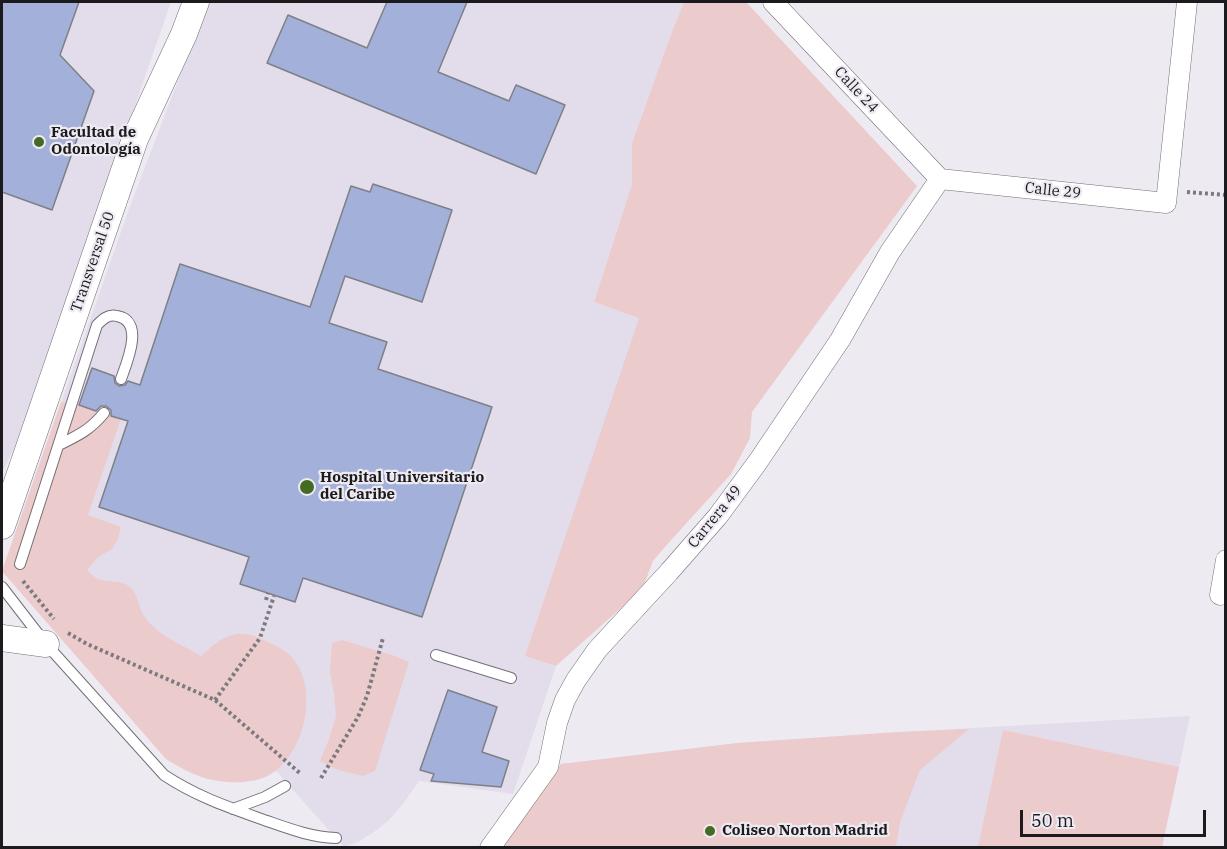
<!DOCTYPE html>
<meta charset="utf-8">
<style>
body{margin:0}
#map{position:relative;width:1227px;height:849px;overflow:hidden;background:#eeeaf2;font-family:"IBM Plex Serif",serif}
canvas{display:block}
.frame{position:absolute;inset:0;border:3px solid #1c1a1d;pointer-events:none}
.scale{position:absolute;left:1020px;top:810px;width:186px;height:27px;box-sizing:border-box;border:3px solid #1c1a1d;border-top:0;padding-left:8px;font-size:18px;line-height:21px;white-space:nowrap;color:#1c1a1d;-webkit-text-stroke:4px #eeeaf2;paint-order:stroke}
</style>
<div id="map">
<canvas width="1227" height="849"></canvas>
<div class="frame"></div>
<div class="scale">50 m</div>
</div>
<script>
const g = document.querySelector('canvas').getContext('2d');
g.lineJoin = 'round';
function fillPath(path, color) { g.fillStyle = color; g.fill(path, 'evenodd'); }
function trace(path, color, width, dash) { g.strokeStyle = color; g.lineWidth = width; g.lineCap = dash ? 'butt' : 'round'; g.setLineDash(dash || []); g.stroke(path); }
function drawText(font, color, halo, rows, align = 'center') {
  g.font = font + ' "IBM Plex Serif",serif'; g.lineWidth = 4.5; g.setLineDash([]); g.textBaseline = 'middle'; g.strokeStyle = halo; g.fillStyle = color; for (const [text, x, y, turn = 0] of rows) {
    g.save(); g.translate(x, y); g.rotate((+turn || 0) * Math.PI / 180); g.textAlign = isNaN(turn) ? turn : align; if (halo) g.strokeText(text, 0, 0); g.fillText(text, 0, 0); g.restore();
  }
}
fillPath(new Path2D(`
 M 2,2 L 171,2 L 17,444 L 2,472 Z
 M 208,2 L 684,2 L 671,34 L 632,143 L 632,184 L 594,302 L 640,317 L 526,656 L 556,666 L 513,794 L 419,781 L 403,804 L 388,821 L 374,832 L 360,841 L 344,847 L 276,771 L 266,777 L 254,781 L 220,781 L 206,779 L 186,771 L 166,759 L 2,571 L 129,209 Z
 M 1190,716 L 1162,847 L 503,848 L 561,764 L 738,743 L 899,732 Z`), '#e3ddeb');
fillPath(new Path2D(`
 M 684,2 L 746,2 L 917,186 L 752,412 L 750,438 L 731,474 L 664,548 L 653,561 L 645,582 L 632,598 L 556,666 L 525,656 L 639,318 L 594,302 L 632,184 L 632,143 L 671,34 Z
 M 61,402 L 79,405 L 121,419 L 88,515 L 121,527 L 118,539 L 112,549 L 98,557 L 87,570 C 90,573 94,577 98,579 C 108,583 121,579 130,587 C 138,594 138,606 144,616 C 159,637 180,643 201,656 C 223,636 237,626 266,641 C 273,645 280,647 286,652 C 323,680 306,760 265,777 C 258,780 250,781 243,782 C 212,784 191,774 166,759 L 2,571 Z
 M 342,640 L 395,656 L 409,662 L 375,771 L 363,776 L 338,770 L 320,761 L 329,739 L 336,716 L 334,694 L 330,673 L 332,643 Z
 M 969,729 L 920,770 L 900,822 L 896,847 L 503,848 L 561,764 L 738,743 L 899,732 Z
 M 1003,730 L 1179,767 L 1162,847 L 978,847 Z`), '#eccbcc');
const building = new Path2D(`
 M 2,2 L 79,2 L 60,55 L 94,91 L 52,210 L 2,192 Z
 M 387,2 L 467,2 L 438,72 L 509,101 L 516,85 L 565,105 L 536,174 L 267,63 L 288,15 L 367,48 Z
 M 373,184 L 452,210 L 422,302 L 345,276 L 329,323 L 387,342 L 378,369 L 492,407 L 422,617 L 303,578 L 295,602 L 240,584 L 249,557 L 99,507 L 128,421 L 111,416 L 111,410 L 106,406 L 101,406 L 96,411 L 79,405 L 92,368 L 114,376 L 115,383 L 119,386 L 125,385 L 128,381 L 140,385 L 180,264 L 310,307 L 351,186 L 370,192 Z
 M 448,690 L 497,707 L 482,752 L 509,761 L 501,787 L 431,781 L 434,774 L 420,770 Z`);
fillPath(building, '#a3b0d9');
trace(building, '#7e8087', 1.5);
const service = new Path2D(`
 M 59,445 C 79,435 90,430 104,413
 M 20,564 L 97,325 C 103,319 108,314 117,316 C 145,321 127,362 121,379
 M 2,587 L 46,644 L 164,775 C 197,797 231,808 267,821 C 290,829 311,837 336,838
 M 436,655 L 511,678
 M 233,809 L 265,797 L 285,786`);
const minor = new Path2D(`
 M 773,2 L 940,179
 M 940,179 L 1166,203 L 1187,2
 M 1220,595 L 1226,560
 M 490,848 L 548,767 L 557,723 L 565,700 L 576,680 L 597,650 L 669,572 L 718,516 L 757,463 L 840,340 L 890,252 L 940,179`);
const tertiary = new Path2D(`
 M 2,526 L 135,139 L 184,34 L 196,2
 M 2,638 L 46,644`);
trace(service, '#726f76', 12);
trace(minor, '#726f76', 21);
trace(tertiary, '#726f76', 27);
trace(new Path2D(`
 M 1187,192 L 1226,195
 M 23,581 L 54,619
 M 266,600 L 268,593
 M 68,633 L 87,644 L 215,700 L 301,774
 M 215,700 L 260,638 L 274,596
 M 321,778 L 358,717 L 367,696 L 383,638`), '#7d7a7f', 4, [3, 3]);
trace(service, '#fff', 10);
trace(minor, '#fff', 20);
trace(tertiary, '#fff', 26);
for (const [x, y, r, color] of [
 [39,142,6,"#456a23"],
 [307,487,8,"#456a23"],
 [710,831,6,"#456a23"]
]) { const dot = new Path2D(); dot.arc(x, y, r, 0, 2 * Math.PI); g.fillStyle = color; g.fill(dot); trace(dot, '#eeeaf2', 2); }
drawText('15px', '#1c1a1d', '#eeeaf2', [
 ["Calle 24",856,90,47],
 ["Calle 29",1053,191,6],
 ["Transversal 50",93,262,-71],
 ["Carrera 49",715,517,-51]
]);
drawText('bold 15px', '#1c1a1d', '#eeeaf2', [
 ["Facultad de",51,133],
 ["Odontología",51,150],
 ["Hospital Universitario",320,478],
 ["del Caribe",320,495],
 ["Coliseo Norton Madrid",722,831]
], 'left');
</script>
